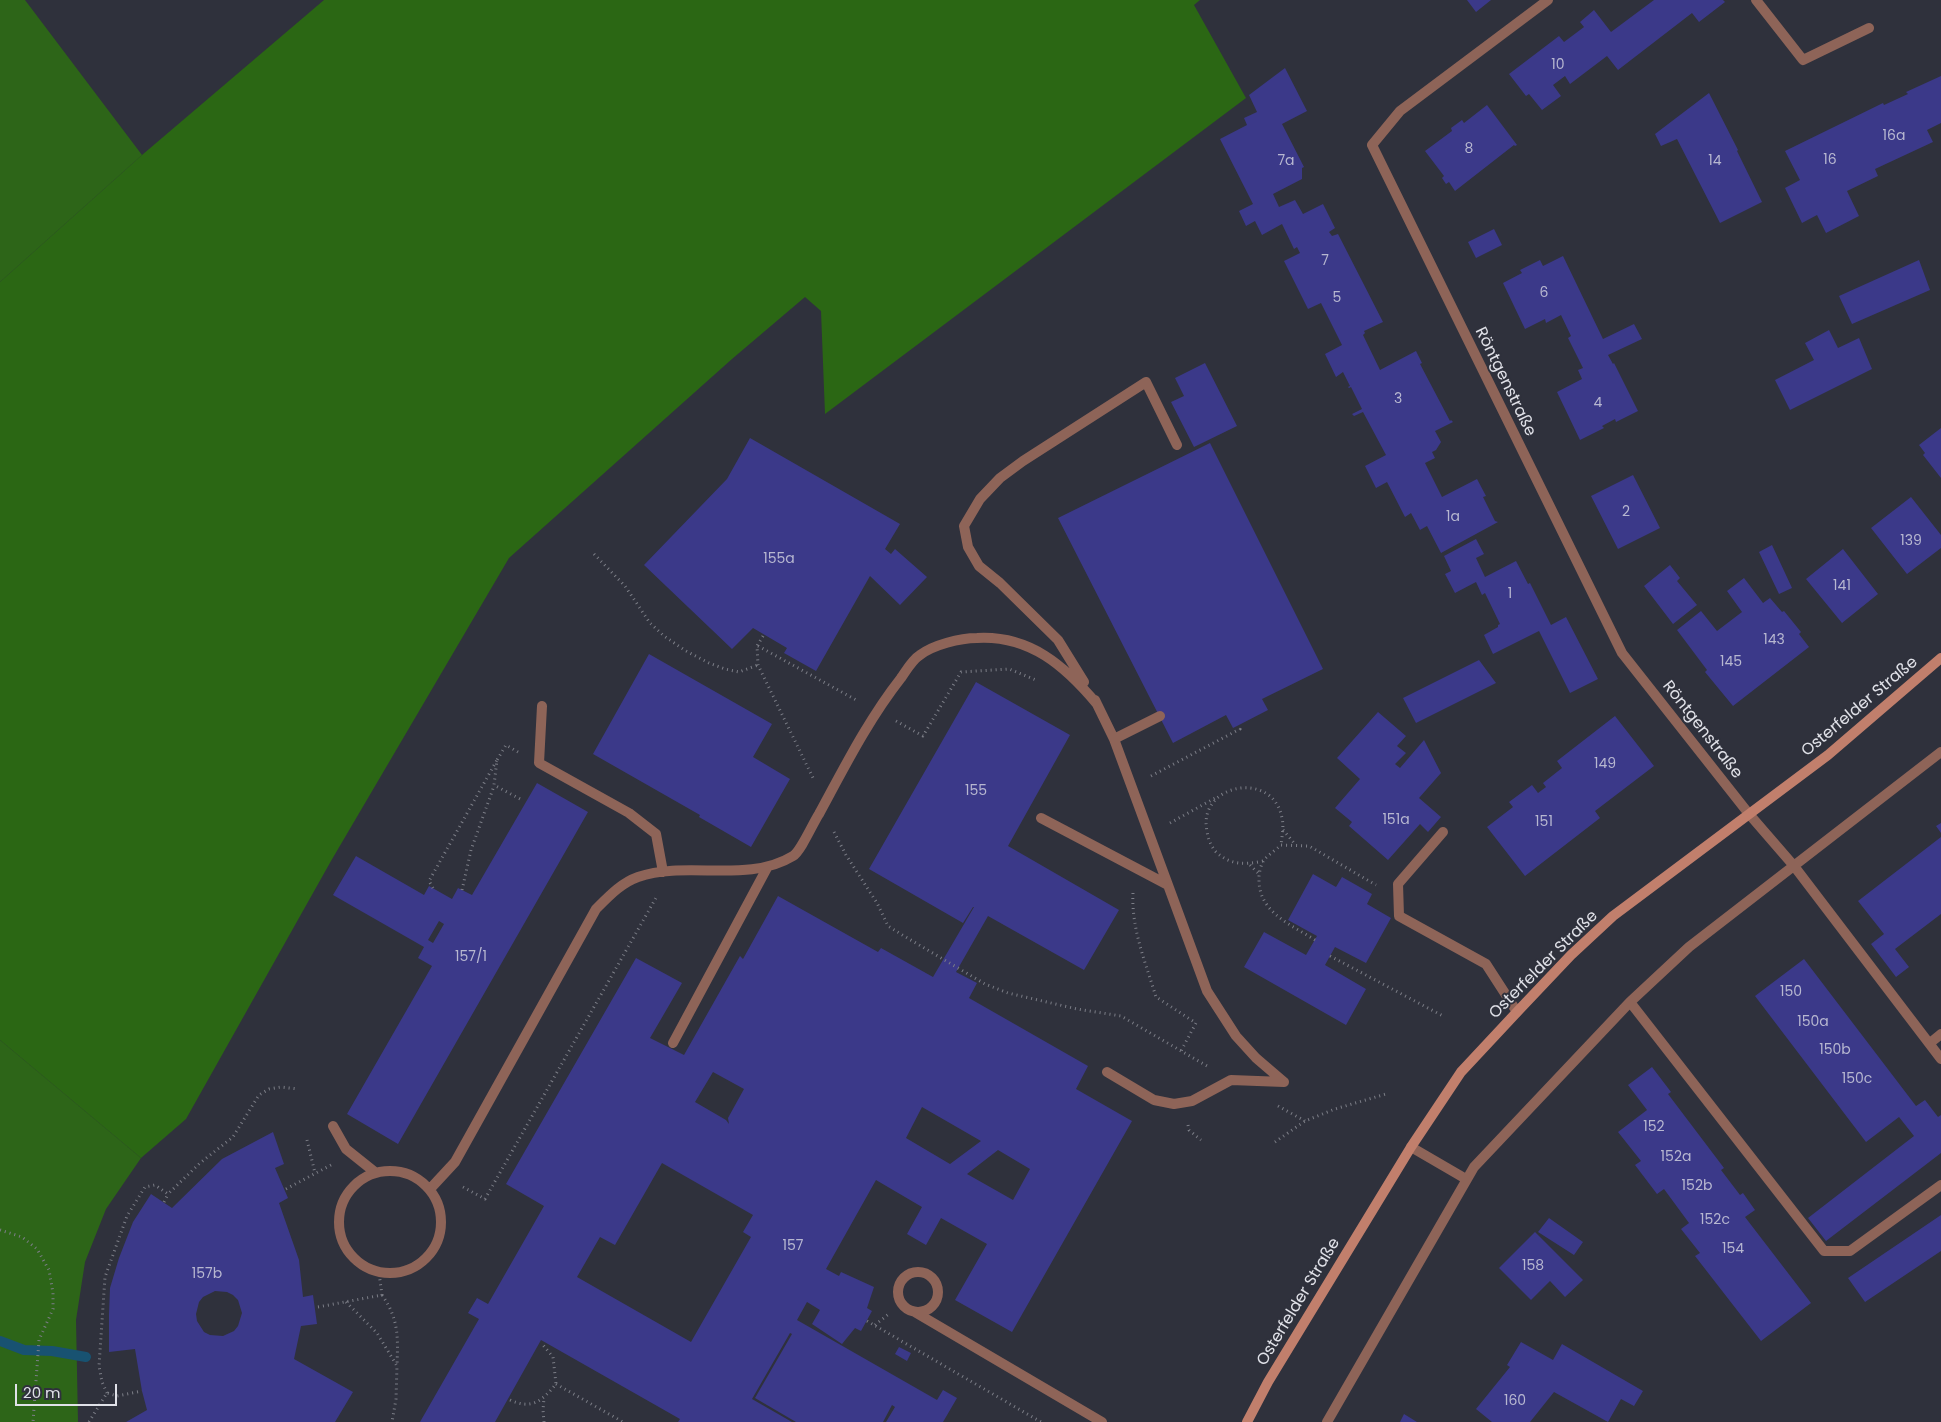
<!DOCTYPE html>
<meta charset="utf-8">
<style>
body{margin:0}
#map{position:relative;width:1941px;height:1422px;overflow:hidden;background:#2f313c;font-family:Poppins,sans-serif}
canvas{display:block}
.scale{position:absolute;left:15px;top:1384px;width:102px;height:22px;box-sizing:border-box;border:2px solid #e0e1e8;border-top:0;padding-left:6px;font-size:15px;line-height:18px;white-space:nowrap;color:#e0e1e8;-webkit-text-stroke:4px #2f313c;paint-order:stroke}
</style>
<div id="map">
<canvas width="1941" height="1422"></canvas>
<div class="scale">20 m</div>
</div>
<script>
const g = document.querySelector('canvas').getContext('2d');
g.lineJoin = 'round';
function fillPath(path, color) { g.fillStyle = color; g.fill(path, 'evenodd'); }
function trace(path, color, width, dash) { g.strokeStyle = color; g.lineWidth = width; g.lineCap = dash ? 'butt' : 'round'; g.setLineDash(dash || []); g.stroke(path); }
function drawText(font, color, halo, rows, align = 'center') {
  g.font = font + ' Poppins,sans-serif'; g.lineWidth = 4; g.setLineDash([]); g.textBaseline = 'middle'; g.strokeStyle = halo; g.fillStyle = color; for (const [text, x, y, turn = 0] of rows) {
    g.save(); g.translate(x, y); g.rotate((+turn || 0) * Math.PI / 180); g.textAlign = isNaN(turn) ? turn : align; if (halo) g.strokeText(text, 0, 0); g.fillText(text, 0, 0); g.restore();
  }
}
fillPath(new Path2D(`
 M 0,0 L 25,0 L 142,155 L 0,282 Z
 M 0,1040 L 141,1158 L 106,1209 L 85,1262 L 76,1320 L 78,1422 L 0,1422 Z`), '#2d6518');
fillPath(new Path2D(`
 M 324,0 L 1200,0 L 1194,5 L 1246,98 L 825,414 L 821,311 L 805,297 L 732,359 L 509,558 L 331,861 L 186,1119 L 141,1158 L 0,1040 L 0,282 L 142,155 Z`), '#2b6714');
trace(new Path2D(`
 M 0,1341 L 24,1350 L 52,1351 L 86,1357`), '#185271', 10);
fillPath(new Path2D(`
 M 1467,0 L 1491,0 L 1476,12 Z
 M 1654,0 L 1723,0 L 1725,2 L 1699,22 L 1692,13 L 1618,70 L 1607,56 L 1570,84 L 1565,76 L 1553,85 L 1561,96 L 1542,110 L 1529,94 L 1526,96 L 1509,74 L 1559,36 L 1564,42 L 1584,27 L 1580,22 L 1594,10 L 1611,32 Z
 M 1285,68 L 1307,111 L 1282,124 L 1304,167 L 1302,168 L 1302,179 L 1273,194 L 1279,207 L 1295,200 L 1303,214 L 1323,204 L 1335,228 L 1329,232 L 1332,236 L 1338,234 L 1383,322 L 1364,331 L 1365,333 L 1363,335 L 1380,370 L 1416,351 L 1422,363 L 1420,364 L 1450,421 L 1451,420 L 1453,422 L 1435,431 L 1441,442 L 1436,450 L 1432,452 L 1435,458 L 1425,463 L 1442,497 L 1477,479 L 1486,496 L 1483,497 L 1495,521 L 1498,522 L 1441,553 L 1427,526 L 1420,530 L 1411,513 L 1405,517 L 1387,482 L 1376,488 L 1365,466 L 1386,455 L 1363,412 L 1354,416 L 1352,414 L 1362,409 L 1351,387 L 1349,388 L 1348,387 L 1350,386 L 1343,372 L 1336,377 L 1325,354 L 1342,345 L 1321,303 L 1308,309 L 1284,261 L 1300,253 L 1297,247 L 1294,249 L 1282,224 L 1262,235 L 1255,221 L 1246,226 L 1239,211 L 1253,204 L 1220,139 L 1247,125 L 1244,118 L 1257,112 L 1249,95 Z
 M 1941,76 L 1941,123 L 1927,130 L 1933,142 L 1875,169 L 1878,176 L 1847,191 L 1859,216 L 1826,233 L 1817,215 L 1802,223 L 1785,188 L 1800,180 L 1785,151 L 1883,103 L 1884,105 L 1908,94 L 1906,92 Z
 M 1709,93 L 1738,150 L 1737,151 L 1762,202 L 1720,223 L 1677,139 L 1661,146 L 1655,134 Z
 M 1487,105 L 1517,145 L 1515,146 L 1514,145 L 1455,191 L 1449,182 L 1446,184 L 1442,178 L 1444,176 L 1425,151 L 1452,131 L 1451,128 L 1462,120 L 1464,123 Z
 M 1494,229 L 1502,245 L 1476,258 L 1468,242 Z
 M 1563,256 L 1603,339 L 1634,324 L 1642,339 L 1608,355 L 1613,364 L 1614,363 L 1638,411 L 1616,422 L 1615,419 L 1602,426 L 1604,428 L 1580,440 L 1557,392 L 1582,379 L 1578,370 L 1583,368 L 1568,338 L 1571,336 L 1561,315 L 1546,323 L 1545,319 L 1525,329 L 1503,283 L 1522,273 L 1520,270 L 1540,260 L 1543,266 Z
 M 1919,260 L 1930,290 L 1852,324 L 1839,296 Z
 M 1829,330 L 1838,348 L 1859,338 L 1872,369 L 1790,410 L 1775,380 L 1814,360 L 1805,343 Z
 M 1205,363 L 1237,426 L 1194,447 L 1171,402 L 1184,396 L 1175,378 Z
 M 1941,428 L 1941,478 L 1923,455 L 1925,453 L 1919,445 Z
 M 750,438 L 900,524 L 885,549 L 891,554 L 895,549 L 927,577 L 900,605 L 870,576 L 816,671 L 784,653 L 787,648 L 753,628 L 732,649 L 644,565 L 727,479 Z
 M 1210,443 L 1323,669 L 1262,699 L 1268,710 L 1237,726 L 1233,728 L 1226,715 L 1173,743 L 1058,518 Z
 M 1633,475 L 1660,528 L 1618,549 L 1591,496 Z
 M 1911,497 L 1941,535 L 1941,548 L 1907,574 L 1871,528 Z
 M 1476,539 L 1484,554 L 1476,558 L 1485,577 L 1516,561 L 1528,584 L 1530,583 L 1551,625 L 1566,617 L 1598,679 L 1570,693 L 1539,631 L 1493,654 L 1484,635 L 1498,627 L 1498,625 L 1500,624 L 1485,593 L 1482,595 L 1476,582 L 1455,593 L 1445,574 L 1451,571 L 1444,556 Z
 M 1772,545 L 1792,588 L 1779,594 L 1759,552 Z
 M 1843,549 L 1878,594 L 1842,623 L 1806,579 Z
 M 1670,565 L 1680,578 L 1677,581 L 1697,605 L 1673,624 L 1644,586 Z
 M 1744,578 L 1763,603 L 1770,598 L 1782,612 L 1784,611 L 1801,632 L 1799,634 L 1809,647 L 1733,706 L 1705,672 L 1707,670 L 1677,630 L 1701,611 L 1717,631 L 1742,612 L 1727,591 Z
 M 649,654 L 772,724 L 753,757 L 790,779 L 751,847 L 699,817 L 700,815 L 593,754 Z
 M 1479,660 L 1496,683 L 1416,723 L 1403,698 Z
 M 976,682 L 1070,735 L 1008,846 L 1119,910 L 1084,970 L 988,916 L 956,972 L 977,983 L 969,998 L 1088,1066 L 1076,1089 L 1132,1121 L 1012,1332 L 955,1300 L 987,1244 L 941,1218 L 926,1245 L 907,1234 L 922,1207 L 876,1180 L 826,1269 L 839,1276 L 841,1272 L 874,1287 L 867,1308 L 872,1311 L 861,1331 L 855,1328 L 842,1344 L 812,1324 L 820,1310 L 807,1302 L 797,1320 L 937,1400 L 943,1390 L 957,1398 L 943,1422 L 886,1422 L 895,1407 L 892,1405 L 883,1422 L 796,1422 L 755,1398 L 792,1334 L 790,1333 L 752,1399 L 792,1422 L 678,1422 L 680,1419 L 541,1340 L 495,1422 L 420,1422 L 479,1319 L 468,1313 L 477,1298 L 488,1304 L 544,1206 L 506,1184 L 636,958 L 682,983 L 650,1038 L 684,1055 L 740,956 L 743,959 L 778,896 L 878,952 L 881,948 L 933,977 L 974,907 L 973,907 L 963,923 L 869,869 ZM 713,1072 L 744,1089 L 728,1118 L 729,1124 L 726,1120 L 695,1102 ZM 922,1107 L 981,1141 L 950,1164 L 906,1138 ZM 998,1150 L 1030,1169 L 1013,1200 L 967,1174 ZM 662,1163 L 753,1215 L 743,1232 L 751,1237 L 691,1342 L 577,1277 L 600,1237 L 615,1245 Z
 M 1378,712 L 1406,736 L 1397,746 L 1406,753 L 1395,764 L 1400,768 L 1424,740 L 1441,773 L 1419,798 L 1441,817 L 1428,832 L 1420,824 L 1388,860 L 1349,826 L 1352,822 L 1335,808 L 1360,779 L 1337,758 Z
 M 1615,716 L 1654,766 L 1595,811 L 1600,818 L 1525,876 L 1487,827 L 1513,807 L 1509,802 L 1532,785 L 1538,793 L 1546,787 L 1543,783 L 1562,768 L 1557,761 Z
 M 537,783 L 588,812 L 398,1144 L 347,1114 L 432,966 L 418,958 L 424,947 L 333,895 L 356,856 L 424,895 L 429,886 L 452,899 L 458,888 L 472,895 ZM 439,921 L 444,924 L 433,943 L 428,940 Z
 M 1941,823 L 1941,833 L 1936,826 Z
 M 1941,837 L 1941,914 L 1895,949 L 1909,967 L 1896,977 L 1871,944 L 1884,934 L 1858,901 Z
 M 1313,874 L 1336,887 L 1342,877 L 1372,894 L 1367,904 L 1391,918 L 1366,963 L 1335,947 L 1325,965 L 1366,989 L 1346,1025 L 1244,967 L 1264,932 L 1306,955 L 1317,936 L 1288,920 Z
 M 1804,959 L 1916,1106 L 1925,1100 L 1938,1117 L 1941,1115 L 1941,1153 L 1826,1241 L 1808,1218 L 1914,1136 L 1899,1117 L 1866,1142 L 1755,996 Z
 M 1652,1067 L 1671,1092 L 1668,1094 L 1724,1168 L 1721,1170 L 1740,1195 L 1743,1193 L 1755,1210 L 1745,1217 L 1811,1303 L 1761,1341 L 1695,1256 L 1700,1253 L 1681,1229 L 1689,1223 L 1664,1189 L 1657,1194 L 1635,1165 L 1641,1161 L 1618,1132 L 1647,1110 L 1628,1085 Z
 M 273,1132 L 284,1164 L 275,1168 L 288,1198 L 279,1203 L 299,1260 L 303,1297 L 313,1295 L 317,1324 L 301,1326 L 294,1359 L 353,1392 L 335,1422 L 126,1422 L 147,1410 L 142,1391 L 135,1349 L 109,1352 L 109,1314 L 110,1288 L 119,1258 L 133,1222 L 151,1194 L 172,1208 L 222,1159 ZM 215,1291 L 227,1292 L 233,1295 L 238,1300 L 242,1313 L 238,1326 L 234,1331 L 223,1336 L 210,1335 L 204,1332 L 197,1321 L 196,1314 L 199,1302 L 203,1297 Z
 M 1941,1215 L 1941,1251 L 1865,1302 L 1848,1278 Z
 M 1549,1218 L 1583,1242 L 1574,1255 L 1538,1232 Z
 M 1535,1232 L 1583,1280 L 1565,1297 L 1550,1281 L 1531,1300 L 1499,1268 Z
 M 1521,1342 L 1553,1360 L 1562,1344 L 1643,1391 L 1634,1406 L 1621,1399 L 1608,1422 L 1554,1392 L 1530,1422 L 1492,1422 L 1476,1409 L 1510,1367 L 1507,1365 Z
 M 899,1347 L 911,1353 L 907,1361 L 895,1354 Z
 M 1404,1414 L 1417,1422 L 1400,1422 Z`), '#3b3989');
trace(new Path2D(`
 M 594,554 L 625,586 L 650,623 L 664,636 L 686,651 L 709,663 L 725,669 L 739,672 L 758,665
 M 763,636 L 757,646 L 758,665 L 813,778
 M 758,646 L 858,701
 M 896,721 L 923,736 L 961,672 L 1009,669 L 1036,680
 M 518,752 L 506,745 L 497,760 L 494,785 L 522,800
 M 1151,776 L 1240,729 L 1237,726
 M 1170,823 L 1217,797
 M 1283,830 L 1295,844
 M 834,832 L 846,855 L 877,903 L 888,926 L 904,936 L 985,984 L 1008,993 L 1077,1009 L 1121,1016 L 1207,1066
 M 1263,861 C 1245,865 1230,865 1216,852 C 1211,846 1208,839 1207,831 C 1197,784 1273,769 1282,818 C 1284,826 1282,836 1281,845
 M 1250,865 L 1259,874
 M 433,888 L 429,881 L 497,760
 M 462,890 L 471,850 L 494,786
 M 1133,893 C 1131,928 1146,964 1156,997 L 1196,1023 L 1181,1051
 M 1315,940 C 1290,924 1258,912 1259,878 C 1259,873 1261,864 1264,860 C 1269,854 1276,850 1281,845 L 1309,846 L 1376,885
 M 1330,956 L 1443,1016
 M 1278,1106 L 1305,1121
 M 1188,1125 L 1189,1130 L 1201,1140
 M 307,1140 L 315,1173
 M 1275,1142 L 1305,1121 L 1335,1109 L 1386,1094
 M 463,1187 L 485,1199 L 657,896
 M 286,1189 L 331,1165
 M 164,1202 L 168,1194
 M 0,1230 L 22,1237 L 37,1249 L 49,1270 L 53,1293 L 53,1309 L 39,1340 L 33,1422
 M 382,1295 C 399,1319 398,1338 397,1366
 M 346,1302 L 377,1333 L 397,1366 L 396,1399 L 392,1422
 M 318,1307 L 382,1295 L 379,1273
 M 867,1321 L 1041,1422
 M 875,1325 L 890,1313
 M 556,1384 L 623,1422
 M 107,1393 L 102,1382 L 99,1366 L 105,1277 L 127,1216 L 145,1187 L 155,1185 L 168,1194 L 200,1163 L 233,1137 L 259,1095 L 269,1089 L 281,1087 L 298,1089
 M 510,1400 C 532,1410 542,1401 556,1384 L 553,1357 L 543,1345
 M 89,1422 L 107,1393 L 117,1396 L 142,1391
 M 544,1422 L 543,1410 L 544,1398`), '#7c7e87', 3, [1, 4]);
trace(new Path2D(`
 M 1084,682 L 1058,640 L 1000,583 L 979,566 L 968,547 L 964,526 L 980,499 L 1000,478 L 1023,461 L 1146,382 L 1177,445
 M 1095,700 L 1114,739 L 1168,885
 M 542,706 L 539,763 L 629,813 L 656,834 L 663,872
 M 1114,739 L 1160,716
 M 1041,818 L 1168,885 L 1207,991 L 1236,1036 L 1256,1058 L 1284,1082
 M 1443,832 L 1398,884 L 1399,916 L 1486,964 L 1517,1012
 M 673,1043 L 767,868
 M 1107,1072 L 1154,1100 L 1174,1104 L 1192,1101 L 1231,1080 L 1284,1082
 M 333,1126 L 346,1149 L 376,1173
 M339 1222a51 51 0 1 1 102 0a51 51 0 1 1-102 0Z
 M 430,1189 L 455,1162 L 596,909 C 609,896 621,883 638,877 C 688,860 747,884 793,856 C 801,851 813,823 819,814 C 844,768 868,720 901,678 C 906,671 912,660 920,655 C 933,645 960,638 977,638 C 1030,635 1065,666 1097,704
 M898 1292a20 20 0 1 1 40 0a20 20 0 1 1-40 0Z
 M 913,1311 L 1102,1422`), '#8e6458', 10);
trace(new Path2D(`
 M 1548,0 L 1400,111 L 1372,145 L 1622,653 L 1749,814 L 1794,866 L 1941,1059
 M 1756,0 L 1803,60 L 1869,28
 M 1630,1002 L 1824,1251 L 1850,1251 L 1941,1185
 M 1930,1043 L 1941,1034
 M 1411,1147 L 1466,1179
 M 1327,1422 L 1474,1167 L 1630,1002 L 1689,947 L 1941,752`), '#8e6458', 10);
trace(new Path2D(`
 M 1247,1422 L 1268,1382 L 1411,1147 L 1461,1072 L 1517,1012 L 1571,955 L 1613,916 L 1828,755 L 1941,658`), '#c17f6c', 10);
drawText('14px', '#b7b7d0', null, [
 ["10",1558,65],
 ["16a",1894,136],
 ["8",1469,149],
 ["16",1830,160],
 ["7a",1286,161],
 ["14",1715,161],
 ["7",1325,261],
 ["6",1544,293],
 ["5",1337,298],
 ["3",1398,399],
 ["4",1598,403],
 ["2",1626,512],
 ["1a",1453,517],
 ["139",1911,541],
 ["155a",779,559],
 ["141",1842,586],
 ["1",1510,594],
 ["143",1774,640],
 ["145",1731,662],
 ["149",1605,764],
 ["155",976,791],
 ["151a",1396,820],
 ["151",1544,822],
 ["157/1",471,957],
 ["150",1791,992],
 ["150a",1813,1022],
 ["150b",1835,1050],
 ["150c",1857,1079],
 ["152",1654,1127],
 ["152a",1676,1157],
 ["152b",1697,1186],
 ["152c",1715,1220],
 ["157",793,1246],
 ["154",1733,1249],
 ["158",1533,1266],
 ["157b",207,1274],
 ["160",1515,1401]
]);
drawText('16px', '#e0e1e8', '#2f313c', [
 ["Röntgenstraße",1505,382,64],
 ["Osterfelder Straße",1860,707,-40],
 ["Röntgenstraße",1702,730,52],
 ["Osterfelder Straße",1544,965,-45],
 ["Osterfelder Straße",1299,1302,-59]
]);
</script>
